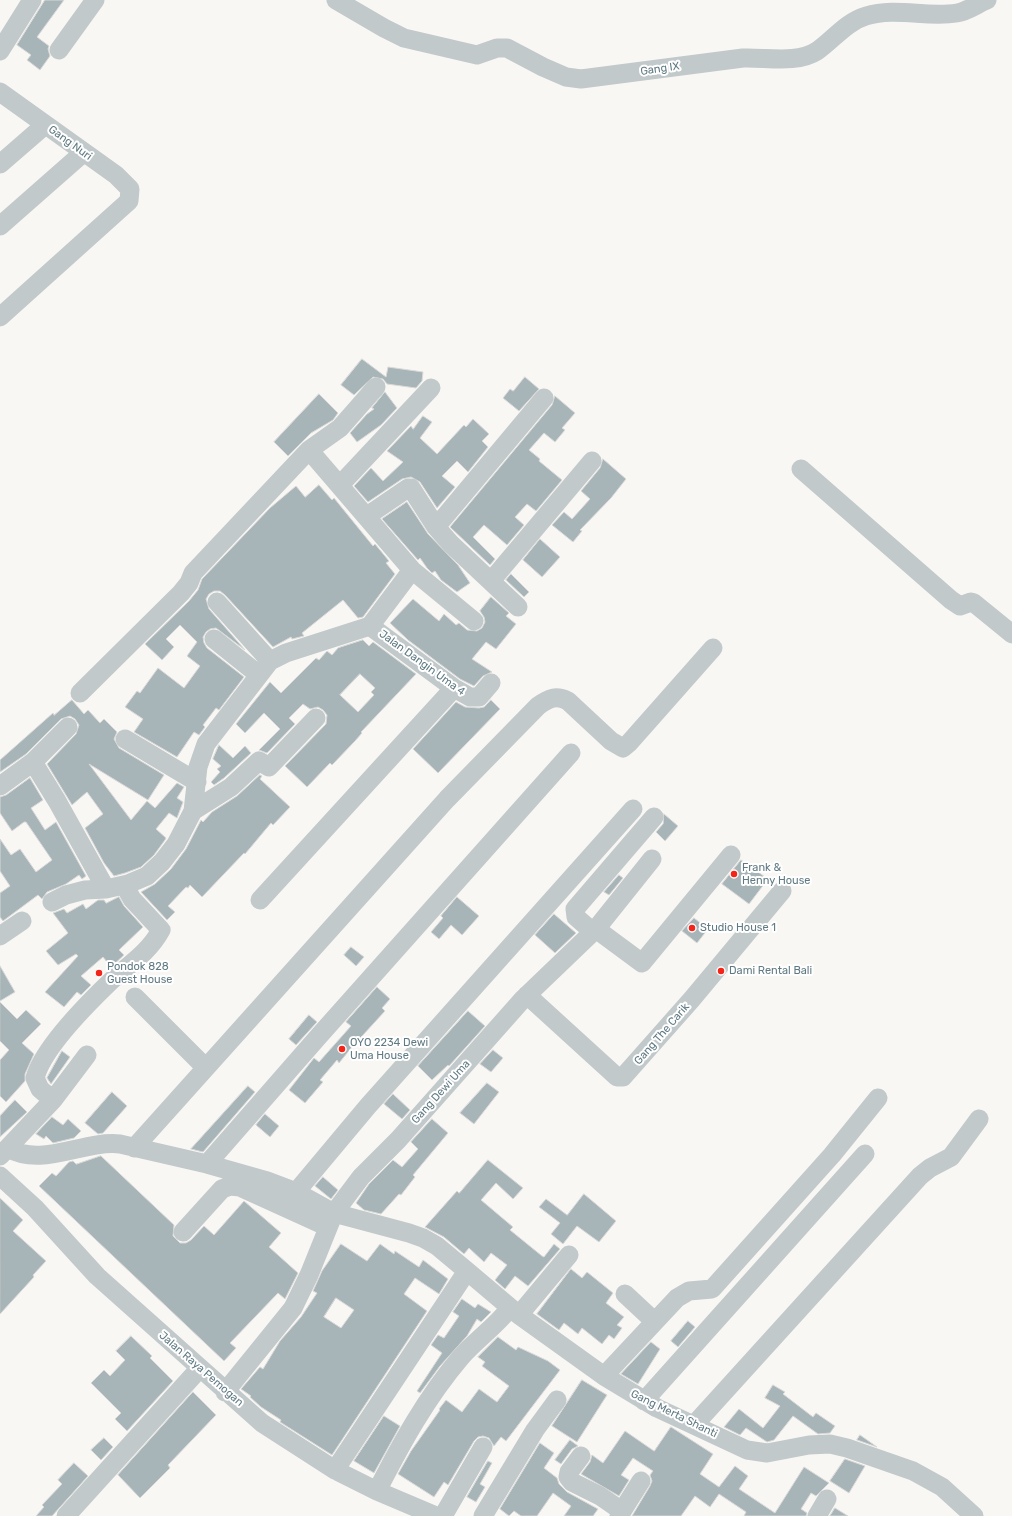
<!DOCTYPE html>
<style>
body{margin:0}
canvas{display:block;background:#f8f7f4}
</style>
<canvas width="1012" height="1516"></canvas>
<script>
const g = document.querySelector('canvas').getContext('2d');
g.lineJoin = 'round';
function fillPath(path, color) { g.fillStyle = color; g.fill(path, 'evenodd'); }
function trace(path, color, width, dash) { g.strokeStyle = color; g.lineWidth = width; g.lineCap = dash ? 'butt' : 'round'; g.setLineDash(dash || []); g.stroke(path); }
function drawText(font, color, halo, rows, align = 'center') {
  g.font = font + ' Rubik,sans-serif'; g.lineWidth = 4; g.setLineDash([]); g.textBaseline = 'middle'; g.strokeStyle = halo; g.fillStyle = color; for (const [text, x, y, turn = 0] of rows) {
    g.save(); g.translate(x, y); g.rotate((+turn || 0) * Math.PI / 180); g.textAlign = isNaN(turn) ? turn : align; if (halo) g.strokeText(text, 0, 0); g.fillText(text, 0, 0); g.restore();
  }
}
const building = new Path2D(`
 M 45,0 L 64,0 L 37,37 L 49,46 L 48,49 L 50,56 L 40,70 L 27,60 L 31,55 L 17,45 Z
 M 362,359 L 386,377 L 388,367 L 423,372 L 422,381 L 416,388 L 387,384 L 383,379 L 373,377 L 354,395 L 341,385 Z
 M 525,377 L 539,389 L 519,411 L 503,398 L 510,389 L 513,391 Z
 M 385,392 L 397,408 L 381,425 L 357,442 L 350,433 L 367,414 L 374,409 L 372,408 Z
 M 319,394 L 338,413 L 333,420 L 311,433 L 288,456 L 274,442 Z
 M 555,396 L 575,413 L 562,428 L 565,430 L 555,442 L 544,433 L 529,450 L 540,459 L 539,461 L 562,480 L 536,511 L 527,504 L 515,517 L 524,525 L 507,545 L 484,525 L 473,537 L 495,559 L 490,565 L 450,527 L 552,405 Z
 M 423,416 L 432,422 L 420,438 L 437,454 L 464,425 L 466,427 L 473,419 L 489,434 L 482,441 L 488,447 L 468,472 L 457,461 L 442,476 L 455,487 L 437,508 L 420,482 L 411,477 L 402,479 L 368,502 L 354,486 L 371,468 L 383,481 L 403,462 L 387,451 L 411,426 L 413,429 Z
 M 603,459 L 626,479 L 611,498 L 580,530 L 582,531 L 573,542 L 552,525 L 564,512 L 572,519 L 590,499 L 581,491 L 600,468 Z
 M 319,485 L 332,500 L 334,498 L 373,546 L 375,544 L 389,561 L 386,563 L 395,574 L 363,617 L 358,618 L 343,600 L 302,633 L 304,636 L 292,639 L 291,637 L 273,647 L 225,595 L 220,591 L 214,591 L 209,594 L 206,599 L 209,609 L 245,650 L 216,628 L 210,629 L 206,632 L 203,637 L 204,643 L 207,648 L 244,677 L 219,710 L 216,708 L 203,725 L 205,727 L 199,735 L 194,732 L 177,757 L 134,732 L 143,719 L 125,707 L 137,691 L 140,693 L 158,668 L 184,688 L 200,666 L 187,656 L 197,642 L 180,625 L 166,639 L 174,647 L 162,660 L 145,644 L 189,601 L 198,590 L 202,579 L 270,508 L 296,486 L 305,497 Z
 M 407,502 L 428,534 L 458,565 L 470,583 L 457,592 L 441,580 L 435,571 L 432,573 L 427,568 L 420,558 L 418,560 L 382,519 Z
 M 540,539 L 560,557 L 542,577 L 523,560 Z
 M 511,574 L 529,592 L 524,597 L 506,580 Z
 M 491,597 L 509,613 L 506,616 L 516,624 L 496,649 L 486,642 L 472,659 L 492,672 L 483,676 L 474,686 L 460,679 L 408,640 L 390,623 L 413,599 L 439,621 L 444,614 L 456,625 L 459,623 L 467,630 L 477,631 L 482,628 L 485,622 L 484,617 L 480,611 Z
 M 363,640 L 369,646 L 373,642 L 416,674 L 361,732 L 362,733 L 355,741 L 332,765 L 330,763 L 307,787 L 285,766 L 326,724 L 327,715 L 323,710 L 318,707 L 310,709 L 303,704 L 289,718 L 295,724 L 267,753 L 259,750 L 280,729 L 264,713 L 245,733 L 236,724 L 270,682 L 281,693 L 316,658 L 319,660 L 327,651 L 332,655 L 338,648 ZM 360,674 L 375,688 L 371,692 L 374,695 L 358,712 L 340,695 Z
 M 72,700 L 84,714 L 88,710 L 100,723 L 104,719 L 117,732 L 114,739 L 119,748 L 164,775 L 148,800 L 89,764 L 131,820 L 147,801 L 155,808 L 177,783 L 184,787 L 177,798 L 183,802 L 177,818 L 169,813 L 156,829 L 166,838 L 165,840 L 154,855 L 141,867 L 125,873 L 114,876 L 104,863 L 85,828 L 103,814 L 87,792 L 72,805 L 47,764 L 76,734 L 79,725 L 75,719 L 70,716 L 61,719 L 26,754 L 0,772 L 0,760 L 53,713 L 54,715 Z
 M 491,700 L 500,709 L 438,773 L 413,749 L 456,702 L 465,707 L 479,708 L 484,707 Z
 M 219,745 L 233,758 L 245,746 L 251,753 L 224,778 L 214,785 L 211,782 L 220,772 L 217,769 L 221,766 L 213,759 Z
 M 260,775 L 262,776 L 260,779 L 290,807 L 273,825 L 271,823 L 245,854 L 244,853 L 202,897 L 190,885 L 188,888 L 186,887 L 168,906 L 175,912 L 167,920 L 141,892 L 155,884 L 171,869 L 186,849 L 201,820 L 203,822 L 212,812 L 237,796 Z
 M 30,778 L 43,800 L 31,808 L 45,830 L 56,822 L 86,876 L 82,879 L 79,875 L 66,884 L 47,892 L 42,899 L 38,895 L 3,921 L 0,917 L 0,893 L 10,886 L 0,871 L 0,839 L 11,855 L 20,849 L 36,872 L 52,860 L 26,822 L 24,822 L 12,831 L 0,813 L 0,797 L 6,795 Z
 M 664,814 L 678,826 L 665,841 L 656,832 L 663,824 Z
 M 741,860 L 768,879 L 749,904 L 722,884 Z
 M 619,875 L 623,878 L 609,895 L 604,892 Z
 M 119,897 L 124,906 L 143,927 L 119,950 L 124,955 L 111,967 L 103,957 L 81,976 L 91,985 L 81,995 L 77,992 L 64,1007 L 45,992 L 78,956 L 76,954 L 58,965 L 46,951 L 68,933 L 53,913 L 64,909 L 67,913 L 83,904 L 86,909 L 98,900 L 104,900 L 106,903 Z
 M 457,897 L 479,916 L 462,935 L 451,925 L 439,939 L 431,932 L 443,918 L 441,916 Z
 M 554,914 L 576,933 L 555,953 L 535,935 Z
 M 694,918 L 708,929 L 697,943 L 682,931 Z
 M 351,947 L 364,957 L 356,966 L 344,955 Z
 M 0,966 L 15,992 L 0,1001 Z
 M 377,987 L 390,999 L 382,1008 L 385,1011 L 352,1047 L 339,1063 L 337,1060 L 320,1080 L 323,1082 L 305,1103 L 289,1090 L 314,1058 L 319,1062 L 351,1026 L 346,1022 Z
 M 0,1002 L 17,1019 L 26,1010 L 41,1024 L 22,1043 L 34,1054 L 25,1074 L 25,1081 L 6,1102 L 0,1096 L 0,1060 L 9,1050 L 0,1041 Z
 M 468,1011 L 485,1026 L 449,1066 L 448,1065 L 432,1080 L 418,1066 Z
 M 309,1015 L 317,1022 L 296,1045 L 289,1039 Z
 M 493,1050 L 503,1058 L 491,1072 L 480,1064 Z
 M 62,1051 L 70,1057 L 51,1084 L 47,1078 Z
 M 487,1083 L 499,1092 L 474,1124 L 460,1113 Z
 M 248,1086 L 255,1092 L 203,1152 L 191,1149 Z
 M 112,1092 L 127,1106 L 103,1133 L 98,1134 L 85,1123 Z
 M 393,1094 L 410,1110 L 402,1119 L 384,1104 Z
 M 15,1100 L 27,1112 L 0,1137 L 0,1116 Z
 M 265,1114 L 279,1126 L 270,1137 L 256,1125 Z
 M 52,1117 L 63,1125 L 68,1119 L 81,1131 L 74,1138 L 53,1143 L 46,1136 L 44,1139 L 36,1134 Z
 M 432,1119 L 448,1133 L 413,1175 L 415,1177 L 401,1195 L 399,1194 L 381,1214 L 364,1210 L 356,1203 L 369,1184 L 393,1160 L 402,1167 L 418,1149 L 411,1142 Z
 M 101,1156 L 174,1225 L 173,1236 L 180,1243 L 186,1243 L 191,1240 L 204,1226 L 214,1235 L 244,1201 L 281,1233 L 269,1247 L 298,1273 L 285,1299 L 278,1293 L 230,1343 L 236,1348 L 224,1361 L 39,1186 L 52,1173 L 56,1176 L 69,1162 L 73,1161 L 76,1164 Z
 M 488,1160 L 523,1188 L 513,1199 L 496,1183 L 481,1200 L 513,1227 L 510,1230 L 542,1256 L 544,1257 L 554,1244 L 560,1249 L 528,1286 L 515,1276 L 505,1289 L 495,1280 L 507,1265 L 491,1253 L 484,1262 L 469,1248 L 464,1254 L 444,1237 L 425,1227 L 457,1191 L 459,1193 Z
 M 323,1177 L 338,1190 L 331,1199 L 315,1186 Z
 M 584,1194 L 616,1221 L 599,1242 L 577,1226 L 563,1244 L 551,1234 L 560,1223 L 539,1207 L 546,1199 L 567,1215 Z
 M 0,1198 L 23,1220 L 13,1231 L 46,1261 L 33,1275 L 34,1277 L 0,1314 Z
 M 341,1244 L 367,1261 L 380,1244 L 394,1254 L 395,1251 L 419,1267 L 423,1260 L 448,1279 L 439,1294 L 415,1278 L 404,1294 L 427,1311 L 332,1455 L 280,1422 L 281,1420 L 261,1407 L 250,1397 L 251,1396 L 241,1389 L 260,1367 L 263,1369 L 280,1341 L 301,1317 L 317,1293 L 313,1291 L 322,1271 ZM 336,1298 L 354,1310 L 341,1328 L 324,1317 Z
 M 571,1269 L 582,1278 L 587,1272 L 613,1293 L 606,1303 L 624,1317 L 617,1325 L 622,1328 L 614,1339 L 609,1335 L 602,1344 L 582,1328 L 578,1334 L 564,1323 L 559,1330 L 537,1314 Z
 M 462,1299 L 475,1308 L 478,1304 L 491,1312 L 481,1322 L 477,1319 L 467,1336 L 440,1366 L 420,1393 L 417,1391 L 442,1353 L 431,1345 L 438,1335 L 444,1338 L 459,1316 L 453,1312 Z
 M 688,1321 L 695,1327 L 678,1347 L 671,1341 Z
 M 131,1336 L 152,1356 L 150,1358 L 173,1381 L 127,1431 L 115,1419 L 121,1413 L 91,1383 L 104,1370 L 110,1376 L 125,1360 L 116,1351 Z
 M 498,1337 L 516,1350 L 518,1347 L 548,1361 L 560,1370 L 506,1441 L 501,1437 L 494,1446 L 489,1438 L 483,1436 L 478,1437 L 474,1441 L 448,1485 L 444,1482 L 434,1497 L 398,1474 L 411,1451 L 440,1410 L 439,1409 L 446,1400 L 462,1412 L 479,1389 L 497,1402 L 509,1386 L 482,1366 L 485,1362 L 478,1357 Z
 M 651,1342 L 660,1349 L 638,1384 L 621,1374 Z
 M 582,1380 L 607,1395 L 577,1442 L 552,1426 Z
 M 773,1385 L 785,1392 L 783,1394 L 813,1417 L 816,1413 L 835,1426 L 830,1433 L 818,1434 L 793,1416 L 774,1440 L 767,1442 L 746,1428 L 740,1435 L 724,1427 L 739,1409 L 763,1428 L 780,1406 L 765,1398 Z
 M 193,1392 L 216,1415 L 168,1465 L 170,1468 L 140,1498 L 118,1475 Z
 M 384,1416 L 400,1426 L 374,1473 L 354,1461 Z
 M 671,1427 L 713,1454 L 700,1474 L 719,1487 L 735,1466 L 748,1476 L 739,1489 L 775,1513 L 804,1467 L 829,1483 L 816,1496 L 811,1493 L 801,1509 L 807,1513 L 806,1516 L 744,1516 L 746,1512 L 719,1494 L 710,1507 L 695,1496 L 681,1516 L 632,1516 L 650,1486 L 652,1481 L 650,1475 L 653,1471 L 633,1458 L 621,1475 L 629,1480 L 619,1496 L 581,1474 L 590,1462 L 592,1455 L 603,1463 L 625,1431 L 654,1451 Z
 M 860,1435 L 877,1447 L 857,1440 Z
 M 104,1438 L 113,1447 L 101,1460 L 91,1450 Z
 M 570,1440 L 578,1446 L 572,1449 L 561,1464 L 555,1460 Z
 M 540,1443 L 554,1453 L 544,1468 L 557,1478 L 559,1484 L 567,1492 L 598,1509 L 593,1516 L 564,1516 L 571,1506 L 553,1493 L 537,1516 L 521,1516 L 514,1511 L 509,1516 L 500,1509 Z
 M 845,1459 L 865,1466 L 849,1493 L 830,1481 Z
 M 488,1461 L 492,1463 L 480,1484 L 485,1487 L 476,1502 L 467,1497 Z
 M 74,1463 L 88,1476 L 52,1516 L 36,1516 L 44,1507 L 42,1505 L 62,1484 L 58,1480 Z
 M 835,1508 L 848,1516 L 830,1516 Z`);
fillPath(building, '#a7b4b8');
trace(building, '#d9d9d7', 1);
trace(new Path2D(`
 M 336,0 L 384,28 L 404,38 L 477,55 L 497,48 L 507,48 L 543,67 L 566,77 L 581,79 L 743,58 C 766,57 797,64 817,51 C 834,39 846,22 866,16 C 896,7 927,18 957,13 C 968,11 977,4 987,0
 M 59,50 L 95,0
 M 0,51 L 32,0
 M 0,92 L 116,175 L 130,189 L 129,201 L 0,317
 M 0,164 L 45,125
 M 0,226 L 83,153
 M 309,450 L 412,570 L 474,621
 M 801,469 L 951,600 L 960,606 L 971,602 L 974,603 L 1012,634
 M 340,485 L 431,388
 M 367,516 L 408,488 L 411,488 L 436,527 L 451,544 L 518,607
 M 436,527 L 544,398
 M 491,581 L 592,461
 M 217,602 L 270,661
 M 370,626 L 454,688 L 470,697 L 479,697 L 491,683
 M 370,626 L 412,570
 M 214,639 L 259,675
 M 80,693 L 181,593 L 189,583 L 193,573 L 309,450 L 340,428 L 376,387
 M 125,739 L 197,782
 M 33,762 L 57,801 L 106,889
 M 0,786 L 33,762 L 68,727
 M 193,811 L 231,787 L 259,761 L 269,767 L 316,718
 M 260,900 L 454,688
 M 52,902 L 66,895 L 85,890 L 106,889 L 128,884 L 147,876 L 162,862 L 176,844 L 193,811 L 198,767 L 206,744 L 270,661 L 286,653 L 370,626
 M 596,929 L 642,963 L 731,855
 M 593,932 L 576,917 L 575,909 L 654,817
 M 0,936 L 22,921
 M 527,995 L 617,1077 L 623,1077 L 692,999 L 782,891
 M 135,997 L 205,1067
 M 53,1100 L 87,1055
 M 8,1148 C 42,1168 83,1140 120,1144 L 207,1164 L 267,1181 L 296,1192 L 334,1213 L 409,1233 L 423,1238 L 437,1246 L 467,1271 L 519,1315 L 604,1376 L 657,1408 L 747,1450 L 767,1453 L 809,1445 L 830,1444 L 847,1448 L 913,1471 L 942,1487 L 974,1516
 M 134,1148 L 447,799 L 538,706 C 549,698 556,695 568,701 L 611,741 L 623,748 L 629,743 L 713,648
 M 0,1156 L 53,1100 L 40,1089 L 35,1078 C 43,1048 89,1002 112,980 C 130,964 149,952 161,930 L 132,899 L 127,890 L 128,884
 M 207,1164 L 318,1037 L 571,753
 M 0,1176 L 35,1208 L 97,1276 L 262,1423 L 335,1470 L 377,1491 L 436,1516
 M 296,1192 L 368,1106 L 633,809
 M 183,1232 L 222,1189 L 230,1186 L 240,1187 L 328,1227
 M 625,1294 L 654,1321
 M 519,1315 L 569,1255
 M 604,1376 L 677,1298 L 689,1291 L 712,1289 L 832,1155 L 878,1098
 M 225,1392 L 293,1308 L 309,1275 L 334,1213 L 361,1177 L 398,1140 L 523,999 L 596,929 L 652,859
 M 644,1401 L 865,1154
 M 694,1425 L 920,1176 L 930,1168 L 951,1157 L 979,1119
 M 581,1456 L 569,1472 L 568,1477 L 572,1482 L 600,1496 L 622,1511
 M 335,1470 L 467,1271
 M 377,1491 C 401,1444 426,1398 461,1357 C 476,1340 496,1326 510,1308
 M 66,1516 L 200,1368
 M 443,1516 L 483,1447
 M 483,1516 L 535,1430 L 557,1400
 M 619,1516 L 641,1481
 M 817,1516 L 827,1499`), '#c2c9cb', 19);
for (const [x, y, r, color] of [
 [734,874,4,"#f42419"],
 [692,928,4,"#f42419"],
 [721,971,4,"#f42419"],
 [99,973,4,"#f42419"],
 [342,1049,4,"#f42419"]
]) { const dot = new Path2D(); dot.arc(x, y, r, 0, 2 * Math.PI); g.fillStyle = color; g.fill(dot); trace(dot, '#fff', 1.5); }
drawText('11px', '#607a83', '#fff', [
 ["Gang IX",660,69,-8],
 ["Gang Nuri",70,143,36],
 ["Jalan Dangin Uma 4",422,663,36],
 ["Gang The Carik",662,1034,-49],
 ["Gang Dewi Uma",441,1092,-48],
 ["Jalan Raya Pemogan",201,1369,41],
 ["Gang Merta Shanti",674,1414,26]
]);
drawText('11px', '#607a83', '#fff', [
 ["Frank &",742,868],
 ["Henny House",742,881],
 ["Studio House 1",700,928],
 ["Pondok 828",107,967],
 ["Guest House",107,980],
 ["Dami Rental Bali",729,971],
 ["OYO 2234 Dewi",350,1043],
 ["Uma House",350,1056]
], 'left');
</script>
